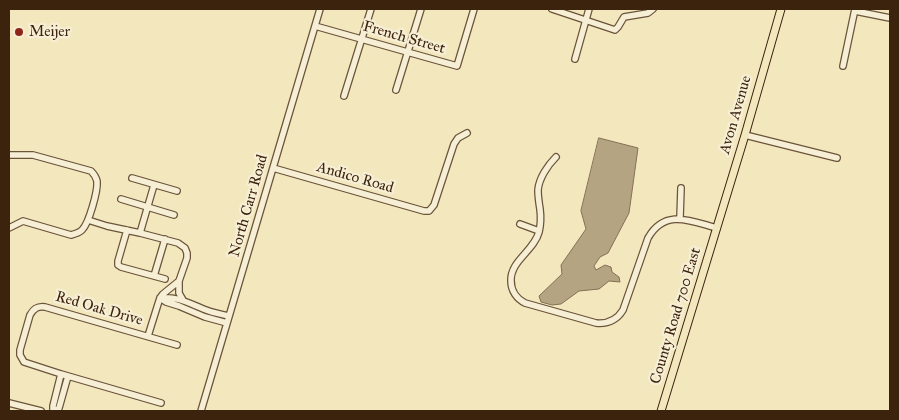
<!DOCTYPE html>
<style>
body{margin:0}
#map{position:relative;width:899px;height:420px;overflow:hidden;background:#f3e7be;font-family:"IM FELL Great Primer",serif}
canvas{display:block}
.frame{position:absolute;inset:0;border:10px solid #3c230e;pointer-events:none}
</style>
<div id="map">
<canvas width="899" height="420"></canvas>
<div class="frame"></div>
</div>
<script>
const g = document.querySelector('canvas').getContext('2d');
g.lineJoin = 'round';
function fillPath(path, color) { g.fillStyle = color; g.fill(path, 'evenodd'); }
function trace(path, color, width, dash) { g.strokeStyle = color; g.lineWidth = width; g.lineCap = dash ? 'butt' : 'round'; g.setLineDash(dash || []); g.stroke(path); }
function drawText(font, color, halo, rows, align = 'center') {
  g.font = font + ' "IM FELL Great Primer",serif'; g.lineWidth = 4.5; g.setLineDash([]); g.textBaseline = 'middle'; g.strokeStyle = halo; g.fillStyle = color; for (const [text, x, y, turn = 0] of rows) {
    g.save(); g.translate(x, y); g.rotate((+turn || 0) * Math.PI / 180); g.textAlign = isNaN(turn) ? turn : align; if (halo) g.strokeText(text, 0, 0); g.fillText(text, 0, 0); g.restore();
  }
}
const water = new Path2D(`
 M 599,138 L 638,148 L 629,213 L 608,253 L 600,257 L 594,266 L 596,270 L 605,265 L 611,267 L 612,272 L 619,277 L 620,282 L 609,281 L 599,289 L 579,291 L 561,304 L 552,305 L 541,302 L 539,296 L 562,274 L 561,265 L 586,229 L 581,211 Z`);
fillPath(water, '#b5a482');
trace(water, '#857054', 1);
const minor = new Path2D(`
 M 552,9 L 615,30 L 618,27 L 624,17 L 648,13 L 653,9
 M 855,11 L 890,18
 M 315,26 L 457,66 L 474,9
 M 575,59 L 589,9
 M 843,66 L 855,9
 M 396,90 L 421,9
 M 344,96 L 371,9
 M 745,135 L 837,158
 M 9,155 L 33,155 L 91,171 C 94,174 96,177 97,181 C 98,191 89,223 82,230 C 79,233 75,234 71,235 L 23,221 L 9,228
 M 556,157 C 548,165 539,178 538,190 C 538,196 539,203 540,209 C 541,217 541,224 539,232 C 534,251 510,261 511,281 C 511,291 517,299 525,303 L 596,323 C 607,324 617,320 623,310 L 648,238 C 665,208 691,221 717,228
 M 273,168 L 424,211 L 429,211 L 434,205 L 454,144 L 458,138 L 467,133
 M 132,178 L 177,191
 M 121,199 L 174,215
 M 680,218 L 681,188
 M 88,220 L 107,226 L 140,233 L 178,243 L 185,248 L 187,253 L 187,258 L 179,281 L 163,294 L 160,298 L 158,304 L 148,336
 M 520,224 L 539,231
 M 127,230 L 118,261 L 118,265 L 121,267 L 165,279
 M 140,233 L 154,185
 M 154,276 L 165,239
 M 179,281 L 179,293 L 183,300
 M 160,298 C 178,296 190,304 206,310 C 213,313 221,314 229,316
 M 160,298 L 166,302 L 179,306 L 205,317 L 227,323
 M 9,403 L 41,411
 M 161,403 L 61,374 L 24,362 L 20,355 L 20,350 L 30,315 C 34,308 38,306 45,307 L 177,345
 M 53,411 L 53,406 L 61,374
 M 56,411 L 59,408 L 68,376
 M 201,411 L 320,9`);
const major = new Path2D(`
 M 661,411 L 745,135 L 781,9`);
trace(minor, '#6a543a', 8);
trace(major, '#3c230e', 9);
trace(minor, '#f7efd5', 5.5);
trace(major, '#f3e7be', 7);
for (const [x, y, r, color] of [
 [19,32,5,"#8f2418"]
]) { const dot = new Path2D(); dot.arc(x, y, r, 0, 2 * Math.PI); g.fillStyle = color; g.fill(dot); trace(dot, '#f7efd5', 2); }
drawText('15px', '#3c230e', '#f7efd5', [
 ["Meijer",29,32]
], 'left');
drawText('15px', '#3c230e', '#f7efd5', [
 ["French Street",404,38,16],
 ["Avon Avenue",736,115,-74],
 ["Andico Road",355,178,16],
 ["North Carr Road",249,206,-74],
 ["Red Oak Drive",99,309,16],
 ["County Road 700 East",676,316,-73]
]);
</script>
